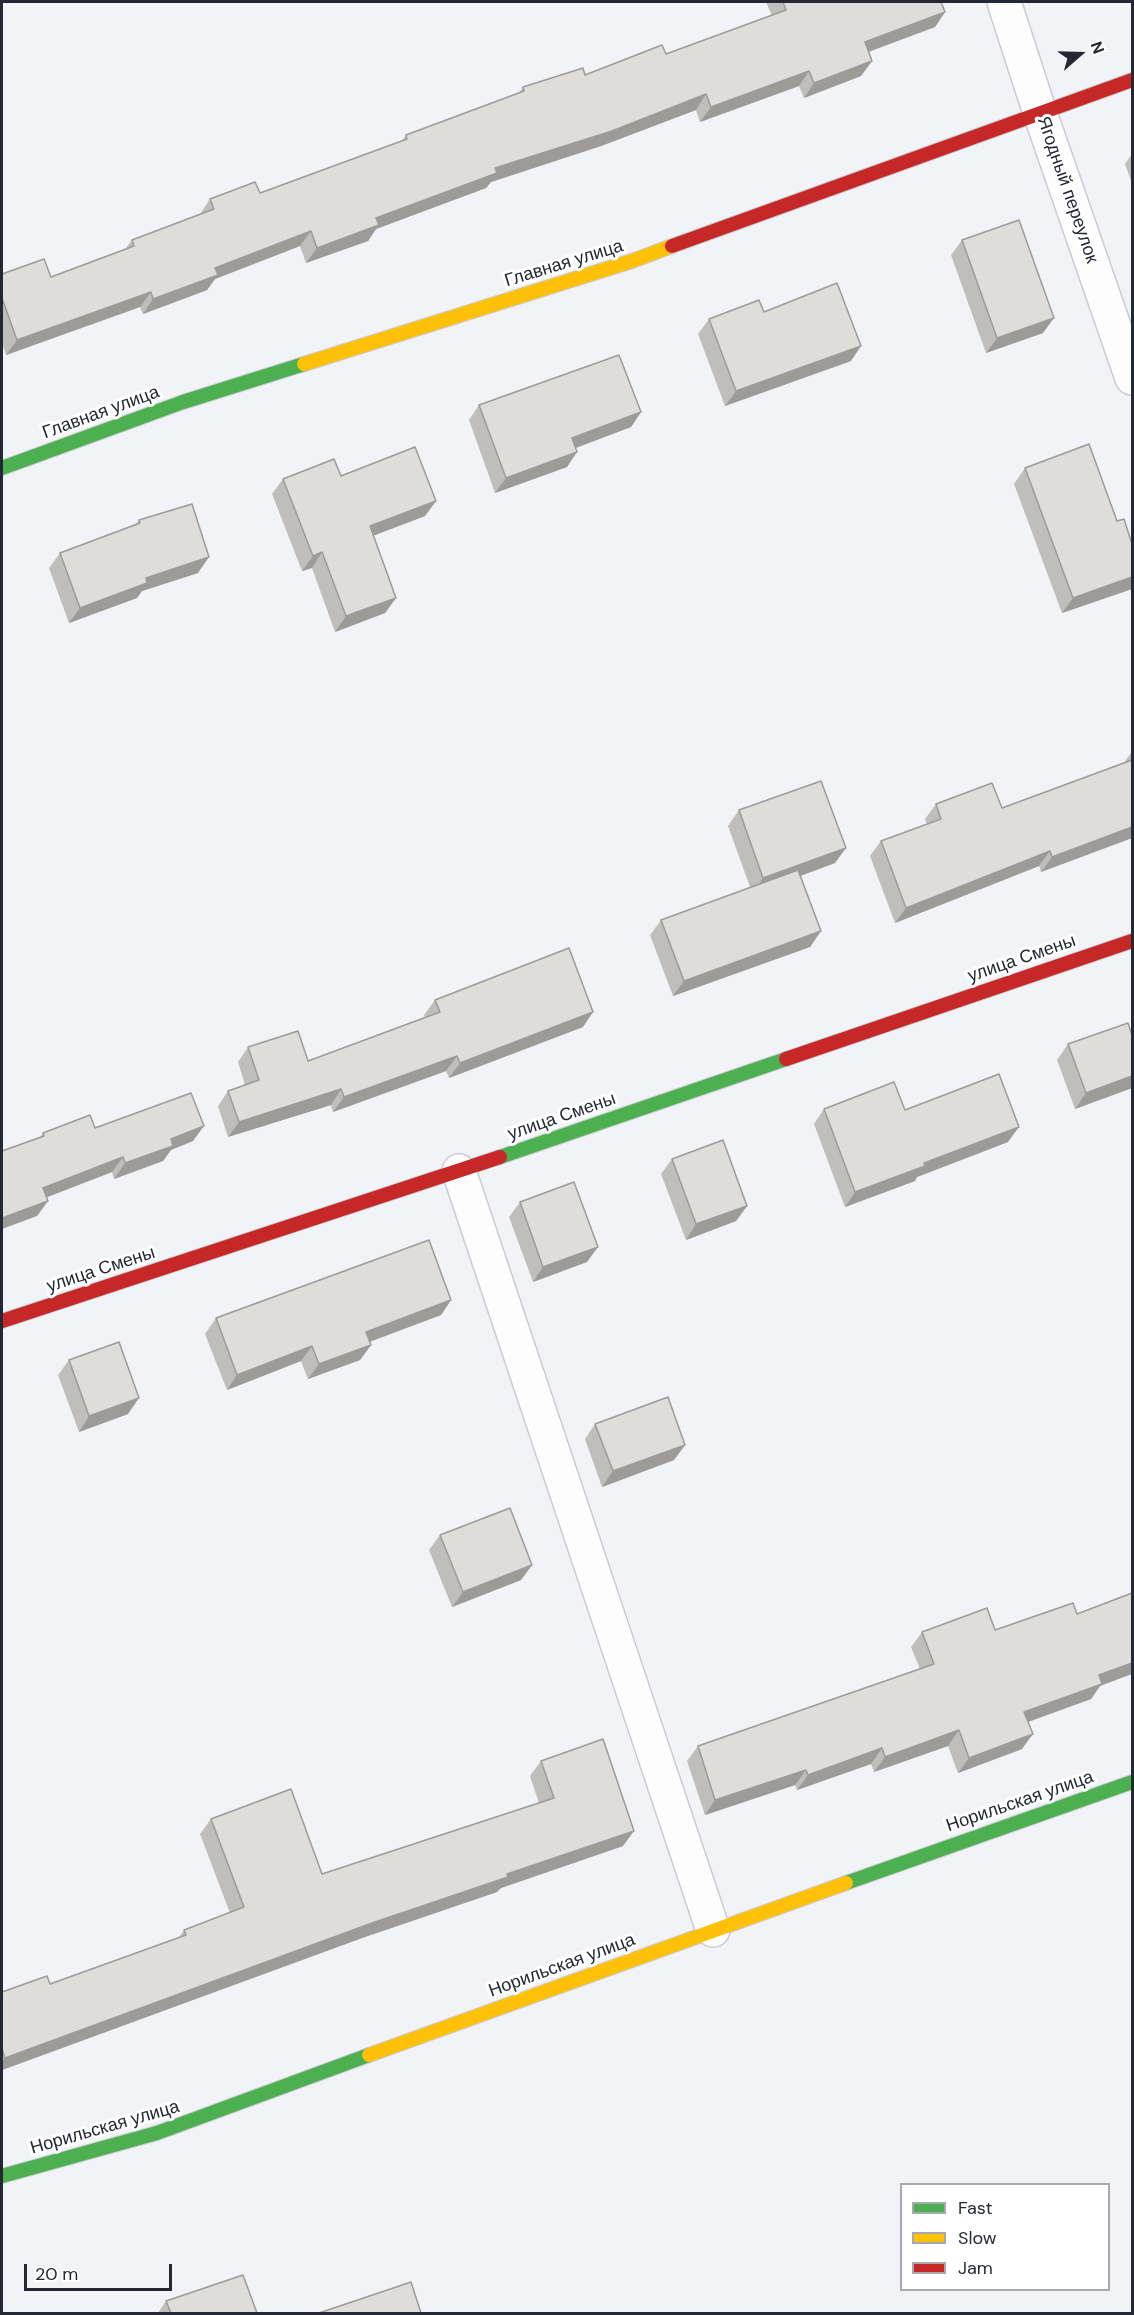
<!DOCTYPE html>
<meta charset="utf-8">
<style>
body{margin:0}
#map{position:relative;width:1134px;height:2315px;overflow:hidden;background:#f2f3f7;font-family:"DM Sans",sans-serif}
canvas{display:block}
.frame{position:absolute;inset:0;border:3px solid #232834;pointer-events:none}
.legend{position:absolute;left:900px;top:2183px;width:210px;height:108px;box-sizing:border-box;background:#fff;border:2px solid #a7a9ae;margin:0;padding:8px 10px;list-style:none;font-size:18px;color:#232834}
.legend li{display:flex;align-items:center;gap:12px;height:30px}
.legend b{width:30px;border:2px solid #a7a9ae}
.north{position:absolute;left:1050px;top:24px;width:60px;height:60px;-webkit-text-stroke:4px #fff;paint-order:stroke;rotate:70deg;font-size:16px;font-weight:700;line-height:24px;text-align:center;color:#232834}
.north::after{content:'';display:block;margin:auto;width:21px;height:27px;background:#232834;clip-path:polygon(50% 0,100% 100%,50% 72%,0 100%)}
.scale{position:absolute;left:24px;top:2264px;width:148px;height:27px;box-sizing:border-box;border:3px solid #232834;border-top:0;padding-left:8px;font-size:18px;line-height:21px;white-space:nowrap;color:#232834;-webkit-text-stroke:4px #fff;paint-order:stroke}
</style>
<div id="map">
<canvas width="1134" height="2315"></canvas>
<div class="frame"></div>
<ul class="legend">
<li><b style="height:8px;background:#4caf50"></b>Fast</li>
<li><b style="height:8px;background:#ffc107"></b>Slow</li>
<li><b style="height:8px;background:#c62828"></b>Jam</li>
</ul>
<div class="north">N</div>
<div class="scale">20 m</div>
</div>
<script>
const g = document.querySelector('canvas').getContext('2d');
g.lineJoin = 'round';
function trace(path, color, width, dash) { g.strokeStyle = color; g.lineWidth = width; g.lineCap = dash ? 'butt' : 'round'; g.setLineDash(dash || []); g.stroke(path); }
function fillPath(path, color) { g.fillStyle = color; g.fill(path, 'evenodd'); }
function drawText(font, color, halo, rows, align = 'center') {
  g.font = font + ' "DM Sans",sans-serif'; g.lineWidth = 6; g.setLineDash([]); g.textBaseline = 'middle'; g.strokeStyle = halo; g.fillStyle = color; for (const [text, x, y, turn = 0] of rows) {
    g.save(); g.translate(x, y); g.rotate((+turn || 0) * Math.PI / 180); g.textAlign = isNaN(turn) ? turn : align; if (halo) g.strokeText(text, 0, 0); g.fillText(text, 0, 0); g.restore();
  }
}
const street = new Path2D(`
 M 1004,2 L 1040,113 L 1132,378
 M 459,1171 L 713,1930`);
const fast = new Path2D(`
 M 2,468 L 183,402 L 304,364
 M 500,1157 L 786,1059
 M 846,1883 L 1132,1782
 M 2,2176 L 157,2133 L 369,2055`);
const slow = new Path2D(`
 M 304,364 L 632,261 L 672,246
 M 369,2055 L 846,1883`);
const jam = new Path2D(`
 M 672,246 L 1132,80
 M 786,1059 L 1132,941
 M 2,1321 L 500,1157`);
trace(street, '#caccd4', 36);
trace(fast, '#caccd4', 16);
trace(slow, '#caccd4', 16);
trace(jam, '#caccd4', 16);
trace(street, '#fdfdfe', 33);
trace(fast, '#4caf50', 14);
trace(slow, '#ffc107', 14);
trace(jam, '#c62828', 14);
fillPath(new Path2D(`
 M 766,2 L 941,2 L 945,12 L 935,27 L 869,52 L 872,61 L 861,76 L 804,98 L 799,86 L 700,122 L 696,110 L 601,146 L 491,182 L 486,188 L 376,229 L 368,241 L 306,263 L 300,246 L 215,279 L 207,290 L 143,314 L 140,307 L 6,355 L 2,343 L 2,274 L 51,277 L 125,249 L 132,240 L 200,214 L 210,199 L 260,193 L 402,141 L 406,135 L 519,93 L 523,87 L 585,75 L 666,54 L 772,16 Z
 M 1132,154 L 1132,184 L 1125,164 Z
 M 962,240 L 1043,333 L 986,353 L 951,255 Z
 M 764,312 L 851,361 L 725,406 L 698,334 L 709,319 Z
 M 479,405 L 641,412 L 631,427 L 576,448 L 567,467 L 495,493 L 469,420 Z
 M 1025,468 L 1132,589 L 1062,613 L 1014,484 Z
 M 341,476 L 436,501 L 425,516 L 373,536 L 396,598 L 385,613 L 335,632 L 312,568 L 302,571 L 272,494 L 283,479 Z
 M 139,520 L 198,573 L 142,591 L 137,598 L 69,623 L 49,568 L 60,553 L 135,525 Z
 M 1132,752 L 1132,838 L 1041,872 L 1039,866 L 895,923 L 870,856 L 881,841 L 927,824 L 925,819 L 936,804 L 1002,808 L 1123,764 L 1131,753 Z
 M 739,810 L 835,863 L 801,876 L 821,931 L 810,947 L 673,996 L 650,935 L 661,920 L 750,887 L 728,826 Z
 M 435,1000 L 583,1027 L 449,1078 L 446,1071 L 333,1112 L 331,1105 L 228,1137 L 218,1106 L 228,1091 L 245,1085 L 238,1062 L 248,1047 L 308,1061 L 425,1017 L 424,1015 Z
 M 1132,1035 L 1132,1088 L 1075,1109 L 1057,1060 L 1068,1044 Z
 M 824,1109 L 905,1110 L 1008,1142 L 917,1177 L 915,1181 L 845,1207 L 814,1124 Z
 M 95,1128 L 193,1141 L 170,1150 L 163,1161 L 114,1179 L 112,1172 L 47,1197 L 48,1201 L 37,1216 L 40,1137 L 43,1133 Z
 M 672,1159 L 747,1206 L 736,1221 L 686,1240 L 661,1174 Z
 M 520,1202 L 587,1262 L 533,1282 L 509,1217 Z
 M 451,1300 L 441,1315 L 370,1342 L 371,1345 L 360,1360 L 308,1379 L 301,1361 L 227,1390 L 205,1334 L 216,1318 Z
 M 69,1360 L 128,1414 L 79,1432 L 58,1375 Z
 M 595,1424 L 685,1445 L 674,1460 L 602,1487 L 585,1439 Z
 M 440,1535 L 532,1565 L 521,1580 L 452,1607 L 429,1550 Z
 M 995,1630 L 1100,1686 L 1091,1699 L 1028,1722 L 1022,1749 L 958,1773 L 948,1746 L 874,1772 L 871,1764 L 797,1790 L 795,1785 L 705,1815 L 687,1761 L 698,1746 L 920,1669 L 911,1647 L 922,1632 Z
 M 541,1761 L 623,1846 L 501,1888 L 497,1892 L 362,1938 L 2,2070 L 2,1992 L 50,1984 L 179,1937 L 184,1930 L 230,1913 L 200,1834 L 211,1819 L 322,1874 L 539,1803 L 530,1776 Z
 M 166,2301 L 257,2313 L 158,2313 Z`), '#c0bebb');
fillPath(new Path2D(`
 M 945,12 L 935,27 L 854,57 L 865,42 Z
 M 872,61 L 861,76 L 804,98 L 814,83 Z
 M 809,71 L 799,86 L 700,122 L 711,107 Z
 M 706,94 L 696,110 L 601,146 L 491,182 L 486,188 L 376,229 L 368,241 L 306,263 L 317,248 L 376,218 L 495,168 Z
 M 311,231 L 300,246 L 215,279 L 207,290 L 143,314 L 153,299 L 215,268 Z
 M 151,292 L 140,307 L 6,355 L 17,340 Z
 M 1054,318 L 1043,333 L 986,353 L 997,338 Z
 M 861,346 L 851,361 L 725,406 L 736,391 Z
 M 641,412 L 631,427 L 562,453 L 572,438 Z
 M 577,452 L 567,467 L 495,493 L 506,478 Z
 M 436,501 L 425,516 L 359,541 L 370,526 Z
 M 322,552 L 312,568 L 302,571 L 313,556 Z
 M 209,557 L 198,573 L 142,591 L 137,598 L 69,623 L 80,608 L 146,578 Z
 M 1132,577 L 1132,589 L 1062,613 L 1073,598 Z
 M 396,598 L 385,613 L 335,632 L 346,616 Z
 M 1132,827 L 1132,838 L 1041,872 L 1052,857 Z
 M 846,848 L 835,863 L 753,893 L 763,878 Z
 M 1050,851 L 1039,866 L 895,923 L 906,908 Z
 M 821,931 L 810,947 L 673,996 L 684,981 Z
 M 593,1012 L 583,1027 L 449,1078 L 460,1063 Z
 M 457,1056 L 446,1071 L 333,1112 L 344,1097 Z
 M 1132,1076 L 1132,1088 L 1075,1109 L 1086,1093 Z
 M 341,1089 L 331,1105 L 228,1137 L 239,1122 Z
 M 204,1126 L 193,1141 L 171,1150 L 163,1161 L 114,1179 L 125,1163 L 171,1139 Z
 M 1019,1127 L 1008,1142 L 917,1177 L 915,1181 L 845,1207 L 855,1192 L 924,1163 Z
 M 123,1157 L 112,1172 L 32,1203 L 43,1188 Z
 M 48,1201 L 37,1216 L 2,1229 L 2,1218 Z
 M 747,1206 L 736,1221 L 686,1240 L 696,1224 Z
 M 598,1247 L 587,1262 L 533,1282 L 543,1267 Z
 M 451,1300 L 441,1315 L 355,1347 L 366,1332 Z
 M 371,1345 L 360,1360 L 308,1379 L 319,1364 Z
 M 312,1346 L 301,1361 L 227,1390 L 237,1375 Z
 M 139,1398 L 128,1414 L 79,1432 L 89,1416 Z
 M 685,1445 L 674,1460 L 602,1487 L 613,1471 Z
 M 532,1565 L 521,1580 L 452,1607 L 463,1592 Z
 M 1132,1663 L 1132,1674 L 1100,1686 L 1091,1699 L 1014,1727 L 1024,1712 L 1099,1675 Z
 M 959,1730 L 948,1746 L 874,1772 L 885,1757 Z
 M 1033,1734 L 1022,1749 L 958,1773 L 969,1758 Z
 M 882,1748 L 871,1764 L 797,1790 L 808,1775 Z
 M 806,1770 L 795,1785 L 705,1815 L 715,1800 Z
 M 634,1831 L 623,1846 L 501,1888 L 497,1892 L 362,1938 L 2,2070 L 2,2062 L 5,2058 L 507,1874 Z`), '#9c9b98');
const building = new Path2D(`
 M 783,2 L 941,2 L 945,12 L 865,42 L 872,61 L 814,83 L 809,71 L 711,107 L 706,94 L 612,131 L 495,168 L 497,173 L 376,218 L 379,225 L 317,248 L 311,231 L 215,268 L 218,275 L 153,299 L 151,292 L 17,340 L 2,298 L 2,274 L 44,259 L 51,277 L 134,246 L 132,240 L 214,209 L 210,199 L 255,182 L 260,193 L 407,139 L 406,135 L 524,91 L 523,87 L 583,68 L 585,75 L 662,45 L 666,54 L 786,10 Z
 M 1019,220 L 1054,318 L 997,338 L 962,240 Z
 M 837,283 L 861,346 L 736,391 L 709,319 L 759,300 L 764,312 Z
 M 619,355 L 641,412 L 572,438 L 577,452 L 506,478 L 479,405 Z
 M 1089,444 L 1117,521 L 1124,519 L 1132,544 L 1132,577 L 1073,598 L 1025,468 Z
 M 415,447 L 436,501 L 370,526 L 396,598 L 346,616 L 322,552 L 313,556 L 283,479 L 334,459 L 341,476 Z
 M 192,504 L 209,557 L 146,578 L 147,583 L 80,608 L 60,553 L 140,523 L 139,520 Z
 M 1132,760 L 1132,827 L 1052,857 L 1050,851 L 906,908 L 881,841 L 941,819 L 936,804 L 992,783 L 1002,808 Z
 M 821,781 L 846,848 L 763,878 L 739,810 Z
 M 798,870 L 821,931 L 684,981 L 661,920 Z
 M 569,948 L 593,1012 L 460,1063 L 457,1056 L 344,1097 L 341,1089 L 239,1122 L 228,1091 L 259,1080 L 248,1047 L 298,1031 L 308,1061 L 440,1012 L 435,1000 Z
 M 1128,1023 L 1132,1035 L 1132,1076 L 1086,1093 L 1068,1044 Z
 M 999,1074 L 1019,1127 L 924,1163 L 925,1166 L 855,1192 L 824,1109 L 894,1082 L 905,1110 Z
 M 191,1093 L 204,1126 L 171,1139 L 173,1146 L 125,1163 L 123,1157 L 43,1188 L 48,1201 L 2,1218 L 2,1151 L 44,1136 L 43,1133 L 90,1115 L 95,1128 Z
 M 723,1140 L 747,1206 L 696,1224 L 672,1159 Z
 M 574,1182 L 598,1247 L 543,1267 L 520,1202 Z
 M 429,1240 L 451,1300 L 366,1332 L 371,1345 L 319,1364 L 312,1346 L 237,1375 L 216,1318 Z
 M 119,1342 L 139,1398 L 89,1416 L 69,1360 Z
 M 668,1397 L 685,1445 L 613,1471 L 595,1424 Z
 M 510,1508 L 532,1565 L 463,1592 L 440,1535 Z
 M 1132,1593 L 1132,1663 L 1099,1675 L 1102,1684 L 1024,1712 L 1033,1734 L 969,1758 L 959,1730 L 885,1757 L 882,1748 L 808,1775 L 806,1770 L 715,1800 L 698,1746 L 934,1664 L 922,1632 L 987,1608 L 995,1630 L 1073,1603 L 1077,1614 Z
 M 603,1739 L 634,1831 L 507,1874 L 508,1877 L 372,1923 L 5,2058 L 2,2049 L 2,1992 L 47,1976 L 50,1984 L 186,1935 L 184,1930 L 244,1907 L 211,1819 L 291,1789 L 322,1874 L 554,1798 L 541,1761 Z
 M 243,2275 L 257,2313 L 171,2313 L 166,2301 Z
 M 411,2282 L 421,2313 L 319,2313 Z`);
fillPath(building, '#dfddd9');
trace(building, '#9c9b98', 1.5);
drawText('18px', '#232834', '#fff', [
 ["Ягодный переулок",1067,190,71],
 ["Главная улица",564,264,-17],
 ["Главная улица",101,413,-20],
 ["улица Смены",1022,959,-19],
 ["улица Смены",562,1117,-19],
 ["улица Смены",101,1270,-18],
 ["Норильская улица",1020,1802,-19],
 ["Норильская улица",562,1966,-20],
 ["Норильская улица",105,2128,-16]
]);
</script>
